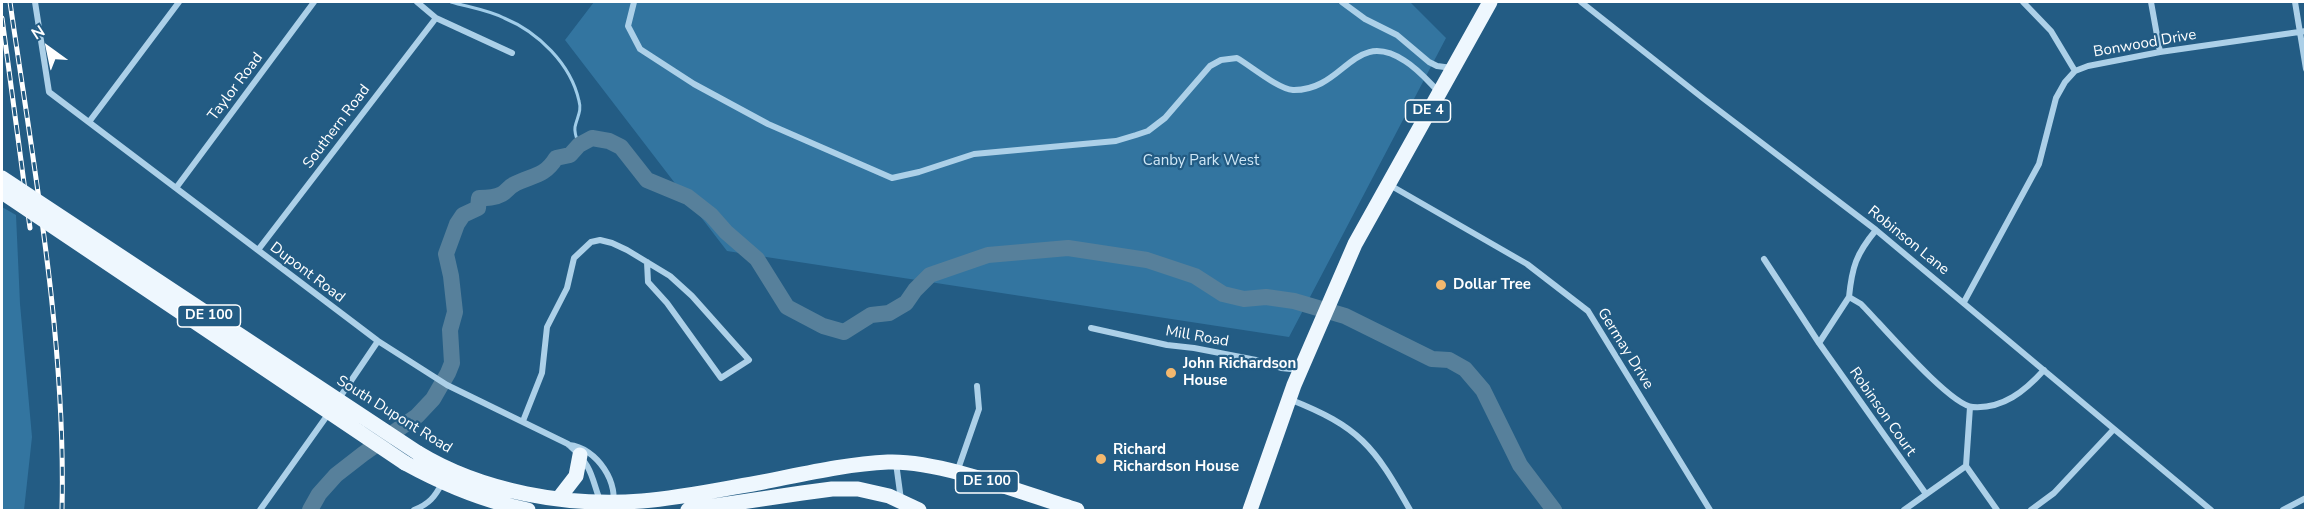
<!DOCTYPE html>
<style>
body{margin:0}
#map{position:relative;width:2307px;height:512px;overflow:hidden;background:#235c84;font-family:"Nunito Sans",sans-serif}
canvas{display:block}
.frame{position:absolute;inset:0;border:3px solid #fff;pointer-events:none}
.north{position:absolute;left:18px;top:18px;width:60px;height:60px;-webkit-text-stroke:4px #235c84;paint-order:stroke;rotate:327deg;font-size:16px;font-weight:700;line-height:24px;text-align:center;color:#fff}
.north::after{content:'';display:block;margin:auto;width:21px;height:27px;background:#fff;clip-path:polygon(50% 0,100% 100%,50% 72%,0 100%)}
</style>
<div id="map">
<canvas width="2307" height="512"></canvas>
<div class="frame"></div>
<div class="north">N</div>
</div>
<script>
const g = document.querySelector('canvas').getContext('2d');
g.lineJoin = 'round';
function fillPath(path, color) { g.fillStyle = color; g.fill(path, 'evenodd'); }
function trace(path, color, width, dash) { g.strokeStyle = color; g.lineWidth = width; g.lineCap = dash ? 'butt' : 'round'; g.setLineDash(dash || []); g.stroke(path); }
function drawText(font, color, halo, rows, align = 'center') {
  g.font = font + ' "Nunito Sans",sans-serif'; g.lineWidth = 4.5; g.setLineDash([]); g.textBaseline = 'middle'; g.strokeStyle = halo; g.fillStyle = color; for (const [text, x, y, turn = 0] of rows) {
    g.save(); g.translate(x, y); g.rotate((+turn || 0) * Math.PI / 180); g.textAlign = isNaN(turn) ? turn : align; if (halo) g.strokeText(text, 0, 0); g.fillText(text, 0, 0); g.restore();
  }
}
fillPath(new Path2D(`
 M 594,2 L 1410,2 L 1446,38 L 1289,337 L 727,251 L 565,40 Z
 M 2,207 L 16,215 L 20,304 L 32,437 L 24,510 L 2,510 Z`), '#3375a0');
trace(new Path2D(`
 M 451,2 C 468,7 488,10 504,18 C 538,32 571,64 579,101 C 582,111 577,117 575,127 C 574,133 577,140 579,145`), '#a0cde9', 3);
trace(new Path2D(`
 M 310,510 L 319,494 L 336,475 L 363,454 L 417,416 L 433,399 L 448,373 L 452,363 L 450,330 L 455,312 L 451,276 L 446,254 L 457,224 L 463,215 L 478,208 L 479,198 C 487,198 495,198 502,194 C 506,192 509,187 513,185 C 530,175 544,178 556,158 L 570,155 L 579,145 L 592,138 L 609,141 L 621,147 L 647,180 L 688,197 L 711,215 L 726,232 L 757,259 L 787,307 L 823,326 L 844,332 L 871,315 L 889,313 L 906,303 L 915,290 L 930,275 L 988,255 L 1068,248 L 1147,260 L 1195,276 L 1223,294 L 1244,299 L 1266,297 L 1294,301 L 1345,316 L 1432,359 L 1449,360 L 1465,369 L 1483,390 L 1520,465 L 1554,510`), '#57809b', 16);
trace(new Path2D(`
 M 35,2 L 49,92 L 378,341 L 447,385 L 568,444 C 597,470 590,480 604,510
 M 417,2 L 436,18 L 512,53
 M 634,2 L 628,26 L 640,49 L 694,84 L 768,124 L 892,178 L 919,172 L 974,154 L 1116,141 L 1136,135 L 1148,131 L 1165,118 L 1210,66 L 1221,60 L 1237,58 C 1251,66 1278,89 1293,90 C 1345,91 1353,27 1405,61 C 1418,69 1428,81 1439,92
 M 1342,2 L 1365,19 L 1397,35 L 1429,62 L 1437,66 L 1452,68
 M 1581,2 L 1704,99 L 1876,230 L 2211,510
 M 2023,2 L 2051,31 L 2075,71
 M 2151,2 L 2160,52
 M 2295,2 L 2306,69
 M 89,122 L 179,2
 M 1388,184 L 1527,264 L 1588,311 L 1710,510
 M 176,188 L 314,2
 M 1876,230 C 1856,254 1852,267 1849,297 L 1861,304 C 1880,323 1950,406 1973,407 C 2003,409 2025,391 2044,370
 M 258,250 L 436,18
 M 1764,259 L 1819,343 L 1926,494
 M 1964,302 L 2039,164 L 2056,98 L 2065,82 L 2075,71 L 2088,66 L 2160,52 L 2306,31
 M 1091,328 L 1167,345 L 1194,348 L 1256,360 L 1281,368 L 1300,370
 M 1819,343 L 1849,297
 M 1289,399 C 1360,427 1374,446 1410,510
 M 338,400 L 378,341
 M 1970,407 L 1966,466 L 1997,510
 M 523,421 L 542,373 L 547,327 L 567,288 L 574,258 L 591,242 L 600,240 L 612,243 L 627,250 L 670,276 L 692,296 L 749,360 L 721,378 L 667,303 L 648,282 L 647,262
 M 569,445 C 596,447 622,485 611,510
 M 896,463 L 901,500
 M 957,472 L 979,409 L 977,386
 M 260,510 L 329,413
 M 414,510 C 429,504 435,497 442,483
 M 1904,510 L 1966,466
 M 2031,510 L 2054,493 L 2114,429
 M 2283,510 L 2306,498`), '#acd0e8', 6);
trace(new Path2D(`
 M 418,453 C 482,492 568,507 642,501 C 682,498 723,489 763,482 C 804,474 846,464 888,462 C 941,460 1025,494 1077,510
 M 405,463 C 445,485 483,501 528,510
 M 559,498 L 576,476 L 580,455
 M 688,510 L 802,493 L 832,489 L 858,489 L 889,496 L 919,510
 M 1250,510 L 1294,385 L 1355,244 L 1490,2`), '#eef7fe', 15);
const rail = new Path2D(`
 M 10,2 C 34,170 66,340 62,510
 M 2,18 L 30,228`);
trace(rail, '#fff', 5);
trace(rail, '#235c84', 3, [9]);
trace(new Path2D(`
 M 2,178 L 418,453
 M 2,192 L 405,463`), '#eef7fe', 15);
for (const [x, y, r, color] of [
 [1441,285,6,"#f3b86e"],
 [1171,373,6,"#f3b86e"],
 [1101,459,6,"#f3b86e"]
]) { const dot = new Path2D(); dot.arc(x, y, r, 0, 2 * Math.PI); g.fillStyle = color; g.fill(dot); trace(dot, '#235c84', 2); }
for (const [x, y, w] of [
 [1428,111,45],
 [209,316,63],
 [987,482,63]
]) { const box = new Path2D(); box.roundRect(x - w / 2, y - 11, w, 22, 4.5); g.fillStyle = '#235c84'; g.fill(box); trace(box, '#fff', 1.5); }
drawText('bold 14px', '#fff', null, [
 ["DE 4",1428,111],
 ["DE 100",209,316],
 ["DE 100",987,482]
]);
drawText('15px', '#fff', '#235c84', [
 ["Bonwood Drive",2145,44,-10],
 ["Taylor Road",236,87,-53],
 ["Southern Road",337,127,-53],
 ["Robinson Lane",1908,241,39],
 ["Dupont Road",307,273,37],
 ["Mill Road",1197,337,10],
 ["Germay Drive",1625,349,58],
 ["Robinson Court",1882,412,55],
 ["South Dupont Road",394,415,32]
]);
drawText('15px', '#cfe7f6', '#235c84', [
 ["Canby Park West",1201,161]
]);
drawText('bold 15px', '#fff', '#235c84', [
 ["Dollar Tree",1453,285],
 ["John Richardson",1183,364],
 ["House",1183,381],
 ["Richard",1113,450],
 ["Richardson House",1113,467]
], 'left');
</script>
